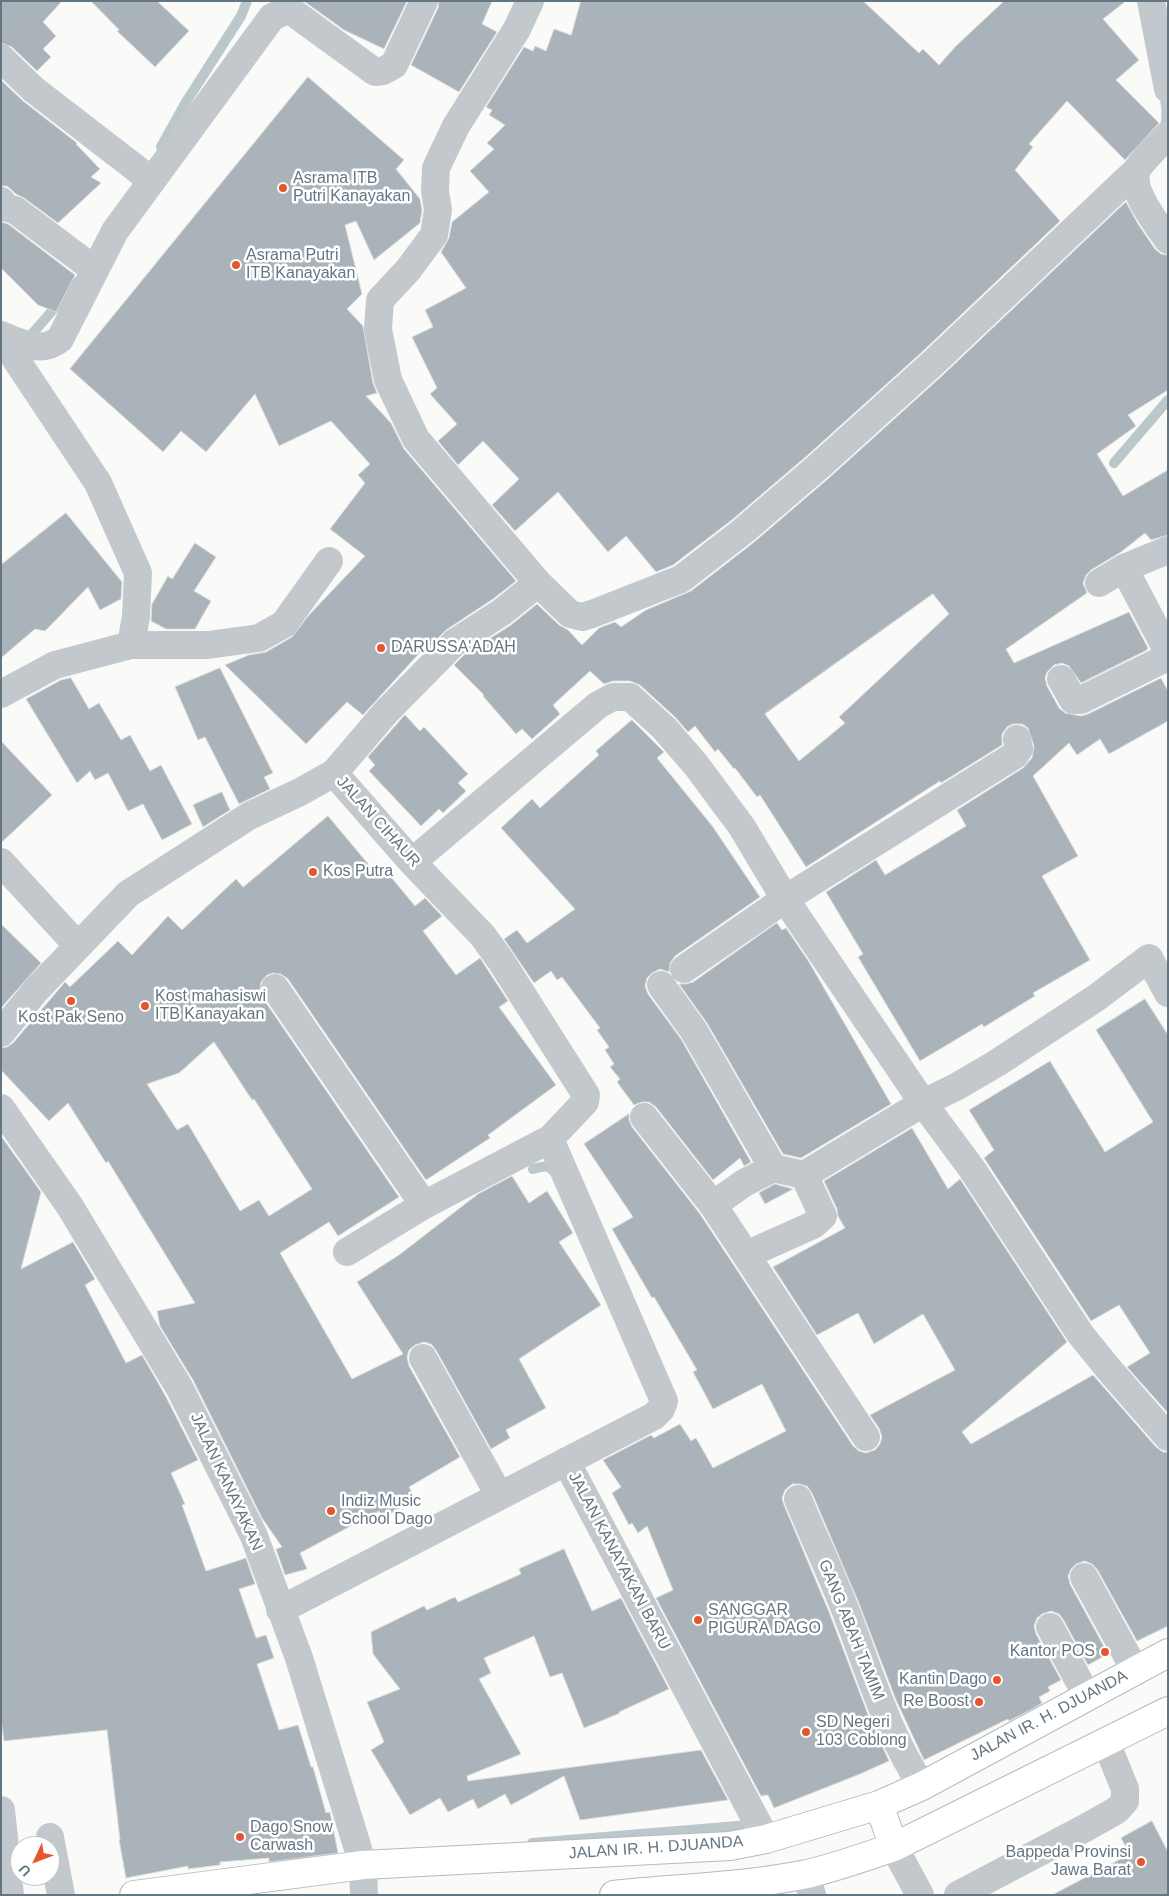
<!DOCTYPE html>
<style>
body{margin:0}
#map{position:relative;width:1169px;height:1896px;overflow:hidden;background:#fafaf8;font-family:Helvetica,sans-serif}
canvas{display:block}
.frame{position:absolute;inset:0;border:2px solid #657683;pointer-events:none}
.north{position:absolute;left:10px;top:1836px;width:50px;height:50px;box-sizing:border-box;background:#fff;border:1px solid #c1c8cd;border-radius:50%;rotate:227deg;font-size:14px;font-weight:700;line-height:20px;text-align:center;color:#657683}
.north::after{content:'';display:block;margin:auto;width:18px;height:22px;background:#e4572e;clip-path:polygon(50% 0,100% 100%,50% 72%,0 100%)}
</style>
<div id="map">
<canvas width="1169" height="1896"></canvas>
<div class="frame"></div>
<div class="north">U</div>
</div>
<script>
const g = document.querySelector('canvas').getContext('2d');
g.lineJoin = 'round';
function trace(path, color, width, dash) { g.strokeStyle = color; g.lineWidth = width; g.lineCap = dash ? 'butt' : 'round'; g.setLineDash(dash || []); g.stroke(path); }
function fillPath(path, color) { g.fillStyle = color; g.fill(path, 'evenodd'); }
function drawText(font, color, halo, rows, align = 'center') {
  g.font = font + ' Helvetica,sans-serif'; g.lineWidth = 5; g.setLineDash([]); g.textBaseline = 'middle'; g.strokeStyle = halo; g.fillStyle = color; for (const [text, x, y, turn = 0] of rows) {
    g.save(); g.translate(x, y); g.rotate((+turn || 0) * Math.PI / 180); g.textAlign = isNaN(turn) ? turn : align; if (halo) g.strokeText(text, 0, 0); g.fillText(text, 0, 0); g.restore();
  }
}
trace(new Path2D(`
 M 1163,88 C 1166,103 1169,119 1163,133
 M 161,147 L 186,102 L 241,16 L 247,1
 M 26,341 L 77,282
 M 1114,463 L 1168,400
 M 533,1169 C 543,1166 549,1164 555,1173
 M 532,1843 L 750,1825`), '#bbc7cb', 10);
const building = new Path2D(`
 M 1,1 L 62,1 L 43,22 L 56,36 L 43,49 L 51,57 L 37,71 L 12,47 L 1,43 Z
 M 91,1 L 157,1 L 189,31 L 155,67 L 117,31 L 119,30 Z
 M 304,1 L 407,1 L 384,49 L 344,30 Z
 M 439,1 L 492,1 L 482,24 L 497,32 L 459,92 L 411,65 L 438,8 Z
 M 581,1 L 863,1 L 919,53 L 923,49 L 939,65 L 956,46 L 1004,1 L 1126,1 L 1103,19 L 1139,60 L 1116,80 L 1159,123 L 1125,160 L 1067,101 L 1029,144 L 1033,147 L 1015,170 L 1060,221 L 922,352 L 809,454 L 733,519 L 673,565 L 656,572 L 626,536 L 608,552 L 558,492 L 515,531 L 492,505 L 519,479 L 483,441 L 458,465 L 438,441 L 457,424 L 430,394 L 437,388 L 412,337 L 433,327 L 425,310 L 466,288 L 441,252 L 449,238 L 452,222 L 489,192 L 470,171 L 494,149 L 487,143 L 505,125 L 489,115 L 492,110 L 486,107 L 524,47 L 533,51 L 535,46 L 546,51 L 554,29 L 571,35 Z
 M 308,77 L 404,160 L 396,169 L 420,199 L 422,210 L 420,223 L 374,260 L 356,221 L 345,225 L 362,294 L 347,309 L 363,326 L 373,383 L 377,393 L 366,396 L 391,423 L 404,449 L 516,581 L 493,599 L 446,630 L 426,650 L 424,648 L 363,715 L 347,702 L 306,744 L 225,665 L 249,655 L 266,652 L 292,637 L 309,615 L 365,556 L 330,529 L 365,483 L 358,475 L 370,464 L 331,421 L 279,446 L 255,394 L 206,452 L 181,431 L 163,452 L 70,369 Z
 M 1,80 L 23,101 L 77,143 L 76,144 L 100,169 L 91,177 L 101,183 L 58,223 L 24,198 L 16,194 L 7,186 L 1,186 Z
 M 1126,202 L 1138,224 L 1155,249 L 1161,254 L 1168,255 L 1168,390 L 1128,415 L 1136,426 L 1097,454 L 1123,496 L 1168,470 L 1168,535 L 1151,540 L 1145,533 L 1121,552 L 1091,570 L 1086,575 L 1083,583 L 1087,593 L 1006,649 L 1014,663 L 1129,612 L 1148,648 L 1147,650 L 1081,683 L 1069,666 L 1062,663 L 1054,665 L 1047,672 L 1045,678 L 1047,686 L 1059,708 L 1065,713 L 1081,716 L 1088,714 L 1161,678 L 1168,691 L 1168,721 L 1109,754 L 1100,739 L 1077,755 L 1069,743 L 1033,776 L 1078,856 L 1042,876 L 1090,960 L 1033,993 L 1035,996 L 984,1027 L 982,1024 L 920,1061 L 858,957 L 863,954 L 826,892 L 876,860 L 885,875 L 966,826 L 957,810 L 1023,768 L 1032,758 L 1034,746 L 1028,728 L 1022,724 L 1013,724 L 1007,727 L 1002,734 L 1002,745 L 941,783 L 940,781 L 806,867 L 760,795 L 757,797 L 735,768 L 734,769 L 718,749 L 715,752 L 695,726 L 688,732 L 675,717 L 640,685 L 630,681 L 613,681 L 604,684 L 590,671 L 553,705 L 560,714 L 532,739 L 522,729 L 516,734 L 483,696 L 484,695 L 454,665 L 464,655 L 511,625 L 537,604 L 559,625 L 568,630 L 582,645 L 599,628 L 615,622 L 621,627 L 646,610 L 691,591 L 753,543 L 829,478 L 944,374 ZM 933,594 L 949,614 L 839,717 L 845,723 L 799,761 L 765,714 Z
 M 1,222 L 8,224 L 75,275 L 56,312 L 38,305 L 1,268 Z
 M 66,513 L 122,582 L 121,599 L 100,610 L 88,587 L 45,631 L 35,629 L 1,658 L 1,565 Z
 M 195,543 L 216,557 L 194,591 L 211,601 L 195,629 L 166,629 L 151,621 L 152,604 L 168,576 L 172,579 Z
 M 220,668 L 273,773 L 264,777 L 270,789 L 239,804 L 205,737 L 198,740 L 175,687 Z
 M 71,678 L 89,709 L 99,703 L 121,740 L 130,735 L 150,771 L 161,765 L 192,824 L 162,840 L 143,804 L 128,811 L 108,773 L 95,780 L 90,771 L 77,783 L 26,699 L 61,680 Z
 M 405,715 L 420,731 L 424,727 L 468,774 L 458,783 L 466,791 L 443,813 L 439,809 L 421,826 L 369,771 L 375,765 L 368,757 Z
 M 632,720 L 664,752 L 657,758 L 713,827 L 760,897 L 675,956 L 670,963 L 669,972 L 660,969 L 652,973 L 647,978 L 645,986 L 648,994 L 681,1039 L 751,1162 L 744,1166 L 740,1158 L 713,1180 L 656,1107 L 649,1102 L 642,1102 L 634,1105 L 617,1082 L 620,1079 L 610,1067 L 614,1064 L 605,1050 L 609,1047 L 597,1030 L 600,1028 L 562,977 L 557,980 L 551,971 L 534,983 L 504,939 L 517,930 L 527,943 L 575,909 L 501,828 L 532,799 L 540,808 L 599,755 L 596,751 Z
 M 1,741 L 52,795 L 1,843 Z
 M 222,792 L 230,810 L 203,827 L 193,805 Z
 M 328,816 L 374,871 L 381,865 L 415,906 L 425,898 L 442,916 L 423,931 L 456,975 L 480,958 L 508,1001 L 499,1007 L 556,1085 L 488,1135 L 490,1138 L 426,1180 L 288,979 L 281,974 L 273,973 L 267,975 L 261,982 L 260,990 L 262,997 L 399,1197 L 338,1236 L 329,1222 L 280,1253 L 352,1379 L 403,1354 L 357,1282 L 399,1255 L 478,1194 L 512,1176 L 529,1203 L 547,1191 L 573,1233 L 559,1242 L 601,1305 L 519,1359 L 546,1408 L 506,1430 L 510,1438 L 491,1449 L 436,1350 L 431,1344 L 424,1342 L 415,1345 L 409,1350 L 407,1357 L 409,1366 L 460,1457 L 409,1487 L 416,1499 L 383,1518 L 379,1511 L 300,1553 L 307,1569 L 285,1575 L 276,1549 L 282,1547 L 262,1518 L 193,1380 L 160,1326 L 157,1311 L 195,1303 L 108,1161 L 106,1163 L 68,1103 L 49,1121 L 1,1070 L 1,1048 L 7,1047 L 13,1043 L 65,982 L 70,987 L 118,941 L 132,955 L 168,916 L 182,930 L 236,879 L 243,887 ZM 214,1042 L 252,1100 L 254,1099 L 312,1189 L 269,1216 L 259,1200 L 240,1211 L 188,1124 L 177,1130 L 147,1084 L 179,1073 Z
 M 777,923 L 782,930 L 786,928 L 809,962 L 891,1104 L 801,1158 L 783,1154 L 707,1023 L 679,984 L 686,984 L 693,982 Z
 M 1,924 L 41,963 L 1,1008 Z
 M 1145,999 L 1168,1035 L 1168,1413 L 1127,1367 L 1150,1353 L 1119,1305 L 1091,1321 L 984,1158 L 994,1150 L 969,1110 L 1050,1061 L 1105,1152 L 1153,1122 L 1096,1030 Z
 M 629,1114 L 629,1120 L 632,1127 L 700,1214 L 853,1446 L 859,1451 L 866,1453 L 875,1450 L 880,1444 L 882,1437 L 879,1428 L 870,1415 L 955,1370 L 923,1314 L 874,1344 L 858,1313 L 817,1335 L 773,1267 L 845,1228 L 838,1216 L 837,1209 L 824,1181 L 912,1128 L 948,1189 L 960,1179 L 1067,1342 L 962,1432 L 971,1444 L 1093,1375 L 1156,1447 L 1163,1452 L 1168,1452 L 1168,1626 L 1137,1641 L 1097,1569 L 1092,1564 L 1085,1561 L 1076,1564 L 1071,1569 L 1068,1576 L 1070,1584 L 1108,1654 L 1088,1665 L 1063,1619 L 1059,1614 L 1051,1611 L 1042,1614 L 1037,1618 L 1034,1626 L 1036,1634 L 1061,1680 L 1048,1687 L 1050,1691 L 1039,1697 L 1042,1703 L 1034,1708 L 1009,1721 L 1008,1719 L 924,1760 L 896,1700 L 858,1601 L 812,1493 L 807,1486 L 799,1484 L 792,1484 L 785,1490 L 782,1498 L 784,1505 L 829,1612 L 867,1712 L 889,1761 L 860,1774 L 774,1808 L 768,1795 L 761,1796 L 656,1598 L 673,1590 L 647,1526 L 638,1533 L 632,1523 L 629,1525 L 612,1493 L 621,1487 L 603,1460 L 651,1435 L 654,1438 L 680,1424 L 691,1441 L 696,1438 L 713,1468 L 786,1431 L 762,1384 L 713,1409 L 693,1372 L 697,1370 L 654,1297 L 652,1298 L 612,1229 L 633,1217 L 584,1144 Z
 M 1,1136 L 41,1192 L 21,1269 L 73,1242 L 95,1279 L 85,1285 L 126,1363 L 142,1355 L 165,1395 L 198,1460 L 171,1473 L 185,1504 L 182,1505 L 206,1571 L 246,1558 L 255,1584 L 239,1589 L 256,1638 L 266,1635 L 274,1658 L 257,1664 L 279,1730 L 298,1725 L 311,1767 L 313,1767 L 326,1813 L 330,1812 L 338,1853 L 269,1862 L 269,1858 L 220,1862 L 220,1865 L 188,1869 L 188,1866 L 126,1878 L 119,1840 L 120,1840 L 107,1730 L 4,1741 L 1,1718 Z
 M 775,1184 L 793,1189 L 765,1204 L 759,1193 Z
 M 564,1549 L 592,1611 L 621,1598 L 669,1689 L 619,1712 L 620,1713 L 584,1728 L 562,1673 L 550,1677 L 534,1636 L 484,1658 L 491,1673 L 479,1679 L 521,1754 L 467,1776 L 468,1781 L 701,1750 L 728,1800 L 580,1820 L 564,1776 L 511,1805 L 505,1794 L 478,1809 L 473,1799 L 448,1812 L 440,1798 L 410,1815 L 371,1750 L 384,1742 L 367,1702 L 400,1689 L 373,1654 L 371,1632 L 424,1606 L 427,1610 L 455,1597 L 458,1602 L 521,1574 L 519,1569 Z
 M 1152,1821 L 1168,1852 L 1168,1895 L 1052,1895 L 1130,1854 L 1121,1838 Z`);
fillPath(building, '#aab3b9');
trace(building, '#dcdcda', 1);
const major = new Path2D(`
 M 879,1805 L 894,1847
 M 134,1895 L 363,1865 L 730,1846 L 766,1839 L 879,1805 L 922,1786 L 1168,1653
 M 614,1895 C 678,1888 743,1887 807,1874 C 837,1867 865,1857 894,1847 L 1168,1711`);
trace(major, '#b5babe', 30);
trace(new Path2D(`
 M 530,1 L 517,29 L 456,126 L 436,168 L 435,191 L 438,210 L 434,235 L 408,270 L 380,300 L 378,329 L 388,380 L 416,439 L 538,583 L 570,614 L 582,617 L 592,614 L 681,579 L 743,531 L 819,466 L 933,363 L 1137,170
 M 1151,1 L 1168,89
 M 1,58 L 33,89 L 151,180
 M 1168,135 C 1161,142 1140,163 1137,170 C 1129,190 1157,224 1168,240
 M 1,201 L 7,208 L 15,210 L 95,270
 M 1,335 C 21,343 42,354 60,339 L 115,231 L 272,17 L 285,11 L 291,11 L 375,72 L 383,71 L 394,65 L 424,1
 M 1,337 L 98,483 L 138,573 L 136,616 L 131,645
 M 1168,550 L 1124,568 L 1168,652
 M 1099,583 L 1124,568
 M 1061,679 L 1073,700 L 1081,700 L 1168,657
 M 1,694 L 55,665 L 131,645 L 208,645 L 259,638 L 284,624 L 329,561
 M 334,773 L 386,712 L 454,643 L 502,612 L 538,583
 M 1,862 L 78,946
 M 412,862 L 598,705 L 613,697 L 630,697 L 664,728 L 696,765 L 742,827 L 785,899 L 923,1103 L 972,1169 L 1081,1335 L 1112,1373 L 1168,1437
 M 684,969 L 785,899 L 1015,755 L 1019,749 L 1017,739
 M 661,985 L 694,1031 L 773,1168
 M 275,988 L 424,1205
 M 1,1033 L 37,989 L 128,894 L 249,816 L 300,792 L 334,773 L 412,862 L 483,936 L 501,961 L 586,1095 L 585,1102 L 550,1139 L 424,1205 L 347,1252
 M 1,1108 L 69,1205 L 179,1387 L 254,1536 L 299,1658 L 363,1865 L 364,1895
 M 644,1117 L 713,1205
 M 746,1255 L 813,1225 L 823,1216 L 804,1175
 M 423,1358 L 499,1495
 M 866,1437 L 713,1205 L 744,1183 L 773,1168 L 804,1175 L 923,1103 L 956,1087 L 997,1063 L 1096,998 L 1149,958 L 1168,993
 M 566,1461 L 766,1839
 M 798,1499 C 815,1540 834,1580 850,1622 C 871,1677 889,1736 922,1786
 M 1084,1577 L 1135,1670
 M 280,1610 L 654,1416 L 661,1409 L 664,1401 L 550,1139
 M 1050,1627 L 1087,1696
 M 1,1810 L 10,1895
 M 50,1837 L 61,1895
 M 894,1847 L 920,1895
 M 806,1874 L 812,1895
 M 958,1895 L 1087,1827 L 1117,1810 L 1125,1801 L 1125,1789 L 1106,1742`), '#c3c8cc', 28);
trace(major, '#fff', 28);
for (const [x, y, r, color] of [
 [283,188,5,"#e4572e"],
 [236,265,5,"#e4572e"],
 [381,648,5,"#e4572e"],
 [313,872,5,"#e4572e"],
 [71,1001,5,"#e4572e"],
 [145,1006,5,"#e4572e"],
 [331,1511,5,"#e4572e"],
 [698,1620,5,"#e4572e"],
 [1105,1652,5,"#e4572e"],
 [997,1680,5,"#e4572e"],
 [979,1702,5,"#e4572e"],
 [806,1732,5,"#e4572e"],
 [240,1837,5,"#e4572e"],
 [1141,1862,5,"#e4572e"]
]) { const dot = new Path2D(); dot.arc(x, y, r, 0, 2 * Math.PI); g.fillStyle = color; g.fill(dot); trace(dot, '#fff', 2); }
drawText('16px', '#657683', '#fff', [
 ["Asrama ITB",293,179],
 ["Putri Kanayakan",293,197],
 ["Asrama Putri",246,256],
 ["ITB Kanayakan",246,274],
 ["DARUSSA'ADAH",391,648],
 ["Kos Putra",323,872],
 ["Kost mahasiswi",155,997],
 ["ITB Kanayakan",155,1015],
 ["Kost Pak Seno",71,1018,"center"],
 ["Indiz Music",341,1502],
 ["School Dago",341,1520],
 ["SANGGAR",708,1611],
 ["PIGURA DAGO",708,1629],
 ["Kantor POS",1095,1652,"right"],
 ["Kantin Dago",987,1680,"right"],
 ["Re Boost",969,1702,"right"],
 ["SD Negeri",816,1723],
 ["103 Coblong",816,1741],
 ["Dago Snow",250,1828],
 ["Carwash",250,1846],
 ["Bappeda Provinsi",1131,1853,"right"],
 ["Jawa Barat",1131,1871,"right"]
], 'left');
drawText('16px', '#657683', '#fff', [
 ["JALAN CIHAUR",378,822,48],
 ["JALAN KANAYAKAN",226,1482,65],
 ["JALAN KANAYAKAN BARU",619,1561,62],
 ["GANG ABAH TAMIM",851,1630,68],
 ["JALAN IR. H. DJUANDA",1049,1716,-28],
 ["JALAN IR. H. DJUANDA",656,1848,-4]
]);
</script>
